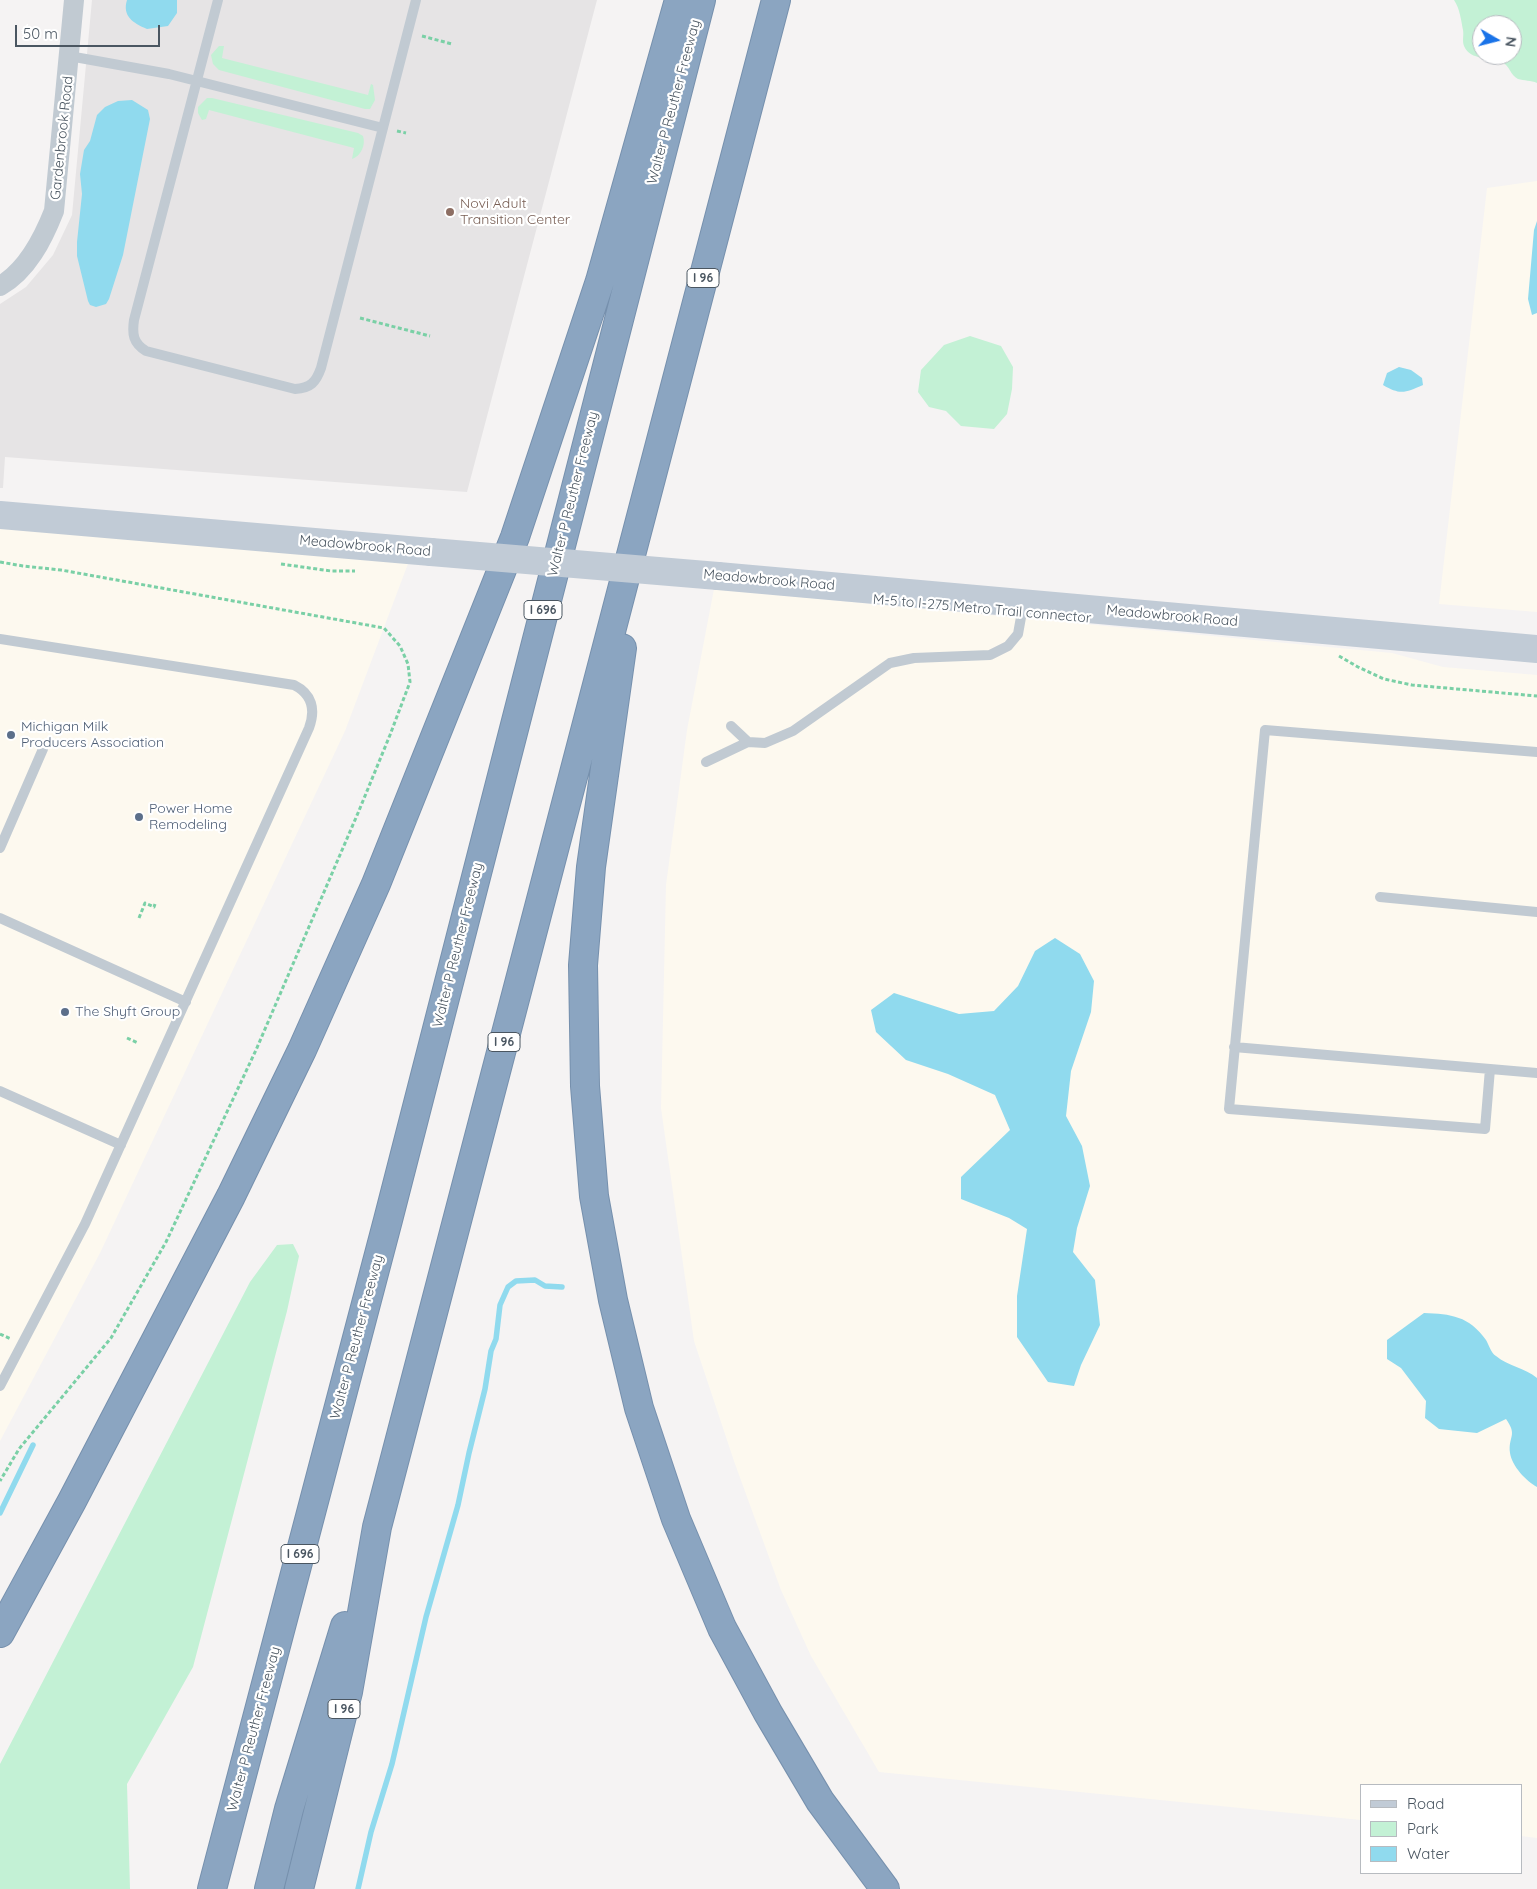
<!DOCTYPE html>
<style>
body{margin:0}
#map{position:relative;width:1537px;height:1889px;overflow:hidden;background:#f5f3f3;font-family:Quicksand,sans-serif}
canvas{display:block}
.legend{position:absolute;left:1360px;top:1784px;width:162px;height:90px;box-sizing:border-box;background:#fff;border:1px solid #b7bbc0;margin:0;padding:6px 9px;list-style:none;font-size:15px;color:#4a5661}
.legend li{display:flex;align-items:center;gap:10px;height:25px}
.legend b{width:25px;border:1px solid #b7bbc0}
.north{position:absolute;left:1472px;top:15px;width:50px;height:50px;box-sizing:border-box;background:#fff;border:1px solid #b7bbc0;border-radius:50%;rotate:98deg;font-size:14px;font-weight:700;line-height:20px;text-align:center;color:#4a5661}
.north::after{content:'';display:block;margin:auto;width:18px;height:22px;background:#1a73e8;clip-path:polygon(50% 0,100% 100%,50% 72%,0 100%)}
.scale{position:absolute;left:15px;top:25px;width:145px;height:22px;box-sizing:border-box;border:2px solid #4a5661;border-top:0;padding-left:6px;font-size:15px;line-height:18px;white-space:nowrap;color:#4a5661;-webkit-text-stroke:4px #fff;paint-order:stroke}
</style>
<div id="map">
<canvas width="1537" height="1889"></canvas>
<ul class="legend">
<li><b style="height:6px;background:#c1cbd6"></b>Road</li>
<li><b style="height:14px;background:#c3f1d5"></b>Park</li>
<li><b style="height:14px;background:#90daee"></b>Water</li>
</ul>
<div class="north">N</div>
<div class="scale">50 m</div>
</div>
<script>
const g = document.querySelector('canvas').getContext('2d');
g.lineJoin = 'round';
function fillPath(path, color) { g.fillStyle = color; g.fill(path, 'evenodd'); }
function trace(path, color, width, dash) { g.strokeStyle = color; g.lineWidth = width; g.lineCap = dash ? 'butt' : 'round'; g.setLineDash(dash || []); g.stroke(path); }
function drawText(font, color, halo, rows, align = 'center') {
  g.font = font + ' Quicksand,sans-serif'; g.lineWidth = 4.5; g.setLineDash([]); g.textBaseline = 'middle'; g.strokeStyle = halo; g.fillStyle = color; for (const [text, x, y, turn = 0] of rows) {
    g.save(); g.translate(x, y); g.rotate((+turn || 0) * Math.PI / 180); g.textAlign = isNaN(turn) ? turn : align; if (halo) g.strokeText(text, 0, 0); g.fillText(text, 0, 0); g.restore();
  }
}
fillPath(new Path2D(`
 M 1537,181 L 1537,612 L 1439,604 L 1487,188 Z
 M 0,527 L 409,561 L 345,731 L 100,1253 L 0,1441 Z
 M 714,589 L 1392,653 L 1443,667 L 1537,675 L 1537,1838 L 1521,1836 L 1521,1785 L 1361,1785 L 1361,1820 L 879,1772 L 811,1656 L 781,1590 L 735,1464 L 694,1341 L 661,1108 L 666,885 L 687,730 Z`), '#fdf9ef');
fillPath(new Path2D(`
 M 92,0 L 597,0 L 467,492 L 5,457 L 3,488 L 0,488 L 0,304 L 26,287 L 53,255 L 72,215 Z`), '#e6e4e5');
fillPath(new Path2D(`
 M 1454,0 L 1537,0 L 1537,83 C 1531,80 1524,81 1518,79 C 1510,75 1510,66 1502,62 C 1490,55 1471,62 1464,46 C 1462,41 1464,35 1463,30 C 1461,20 1460,9 1454,0 ZM 1482,25 L 1512,25 L 1512,55 L 1482,55 Z
 M 219,46 L 224,46 L 222,58 L 368,95 L 371,84 L 373,85 L 375,100 L 370,109 L 365,109 L 219,70 L 213,64 L 211,55 Z
 M 207,98 L 212,98 L 358,133 L 363,136 C 366,145 361,156 352,159 L 354,148 L 209,110 L 206,119 L 202,120 L 198,113 L 198,107 Z
 M 970,336 L 1001,346 L 1013,367 L 1012,389 L 1007,414 L 994,429 L 961,426 L 946,411 L 929,407 L 918,392 L 921,370 L 944,345 Z
 M 293,1244 L 299,1256 L 287,1311 L 193,1667 L 127,1784 L 130,1889 L 0,1889 L 0,1764 L 250,1282 L 277,1245 Z`), '#c3f1d5');
fillPath(new Path2D(`
 M 127,0 L 177,0 L 177,13 L 168,26 L 147,29 C 133,23 122,16 127,0 Z
 M 132,100 L 148,110 L 150,119 L 123,255 L 109,299 L 106,304 L 96,307 L 90,305 L 88,301 L 77,256 L 77,242 L 82,194 L 80,174 L 84,150 L 90,141 L 97,115 L 105,107 L 118,101 Z
 M 1537,221 L 1537,313 L 1532,315 L 1528,299 L 1534,230 Z
 M 1399,367 L 1411,370 L 1422,378 L 1423,385 C 1405,393 1400,395 1383,385 L 1387,373 Z
 M 1055,938 L 1080,954 L 1094,981 L 1091,1012 L 1071,1071 L 1066,1116 L 1082,1146 L 1090,1186 L 1077,1228 L 1073,1252 L 1095,1280 L 1100,1325 L 1081,1365 L 1074,1386 L 1048,1382 L 1017,1337 L 1017,1296 L 1027,1229 L 1009,1218 L 961,1199 L 961,1177 L 1010,1130 L 995,1095 L 948,1074 L 906,1060 L 876,1032 L 871,1010 L 894,993 L 959,1014 L 994,1011 L 1018,986 L 1035,951 Z
 M 1424,1313 C 1451,1314 1469,1316 1486,1340 C 1489,1345 1491,1353 1496,1356 C 1508,1366 1525,1368 1537,1378 L 1537,1487 C 1526,1481 1512,1466 1510,1453 C 1508,1436 1518,1436 1506,1419 L 1477,1433 L 1439,1429 L 1425,1418 L 1426,1401 L 1401,1368 L 1387,1359 L 1387,1340 Z`), '#90daee');
trace(new Path2D(`
 M 0,1513 L 33,1445
 M 358,1889 L 371,1832 L 392,1764 L 426,1617 L 458,1505 L 469,1453 L 485,1389 L 491,1351 L 496,1339 L 500,1305 L 508,1287 L 516,1281 L 535,1280 L 545,1286 L 562,1287`), '#90daee', 5.5);
const highway = new Path2D(`
 M 622,648 L 591,867 L 583,965 L 585,1086 L 594,1196 L 613,1300 L 639,1408 L 676,1519 L 722,1628 L 768,1713 L 820,1801 L 885,1889
 M 0,1633 L 72,1501 L 231,1196 L 302,1050 L 376,884 L 515,537 L 600,281 L 679,0
 M 212,1889 L 388,1220 L 701,0
 M 269,1889 L 289,1809 L 345,1626
 M 299,1889 L 348,1692 L 377,1527 L 776,0`);
trace(highway, '#7690ad', 30);
trace(new Path2D(`
 M 422,36 L 452,44
 M 397,131 L 406,133
 M 360,318 L 430,336
 M 0,562 L 23,566 L 61,570 L 384,628 L 400,646 L 408,664 L 410,682 L 390,735 L 358,813 L 256,1050 L 166,1242 L 111,1338 L 19,1449 L 0,1481
 M 281,564 L 331,571 L 355,571
 M 1339,656 L 1358,667 L 1384,679 L 1412,685 L 1537,696
 M 139,918 L 145,903 L 154,907 L 155,904
 M 127,1038 L 138,1043
 M 0,1334 L 11,1339`), '#7ad0a6', 3, [4, 2.5]);
trace(new Path2D(`
 M 218,0 L 134,320 C 132,334 133,343 146,351 L 295,389 C 311,388 316,382 321,368 L 416,0
 M 69,56 L 169,74 L 383,128
 M 0,639 L 294,685 C 312,694 316,709 309,728 L 85,1224 L 0,1386
 M 731,726 L 748,742
 M 706,762 L 748,742 L 765,743 L 793,731 L 890,663 L 914,658 L 990,655 L 1008,646 L 1018,634 L 1023,606
 M 0,848 L 43,749
 M 1380,897 L 1537,912
 M 0,918 L 186,1002
 M 1234,1047 L 1537,1073
 M 1490,1069 L 1485,1129 L 1229,1109 L 1265,730 L 1537,752
 M 0,1091 L 121,1145`), '#c1cad2', 10);
trace(new Path2D(`
 M 0,286 C 27,271 43,239 54,211 L 74,0`), '#c1cad2', 20);
trace(new Path2D(`
 M 0,515 L 431,552
 M 718,576 L 1537,649`), '#c1cbd6', 28);
trace(highway, '#8ba5c1', 28);
trace(new Path2D(`
 M 431,552 L 718,576`), '#c1cbd6', 28);
for (const [x, y, r, color] of [
 [450,212,5,"#8d6e63"],
 [11,735,5,"#5c6f8a"],
 [139,817,5,"#5c6f8a"],
 [65,1012,5,"#5c6f8a"]
]) { const dot = new Path2D(); dot.arc(x, y, r, 0, 2 * Math.PI); g.fillStyle = color; g.fill(dot); trace(dot, '#fff', 2); }
for (const [x, y, w] of [
 [703,278,32],
 [543,610,38],
 [504,1042,32],
 [300,1554,38],
 [344,1709,32]
]) { const box = new Path2D(); box.roundRect(x - w / 2, y - 9.5, w, 19, 4); g.fillStyle = '#fff'; g.fill(box); trace(box, '#4a5661', 1); }
drawText('bold 12px', '#4a5661', null, [
 ["I 96",703,278],
 ["I 696",543,610],
 ["I 96",504,1042],
 ["I 696",300,1554],
 ["I 96",344,1709]
]);
drawText('14px', '#4a5661', '#fff', [
 ["Walter P Reuther Freeway",674,102,-75],
 ["Gardenbrook Road",62,138,-84],
 ["Walter P Reuther Freeway",573,494,-76],
 ["Meadowbrook Road",365,546,5],
 ["Meadowbrook Road",769,580,5],
 ["M-5 to I-275 Metro Trail connector",982,609,5],
 ["Meadowbrook Road",1172,616,5],
 ["Walter P Reuther Freeway",458,945,-76],
 ["Walter P Reuther Freeway",357,1337,-75],
 ["Walter P Reuther Freeway",254,1729,-75]
]);
drawText('14px', '#785e54', '#fff', [
 ["Novi Adult",460,204],
 ["Transition Center",460,220]
], 'left');
drawText('14px', '#4e5e75', '#fff', [
 ["Michigan Milk",21,727],
 ["Producers Association",21,743],
 ["Power Home",149,809],
 ["Remodeling",149,825],
 ["The Shyft Group",75,1012]
], 'left');
</script>
